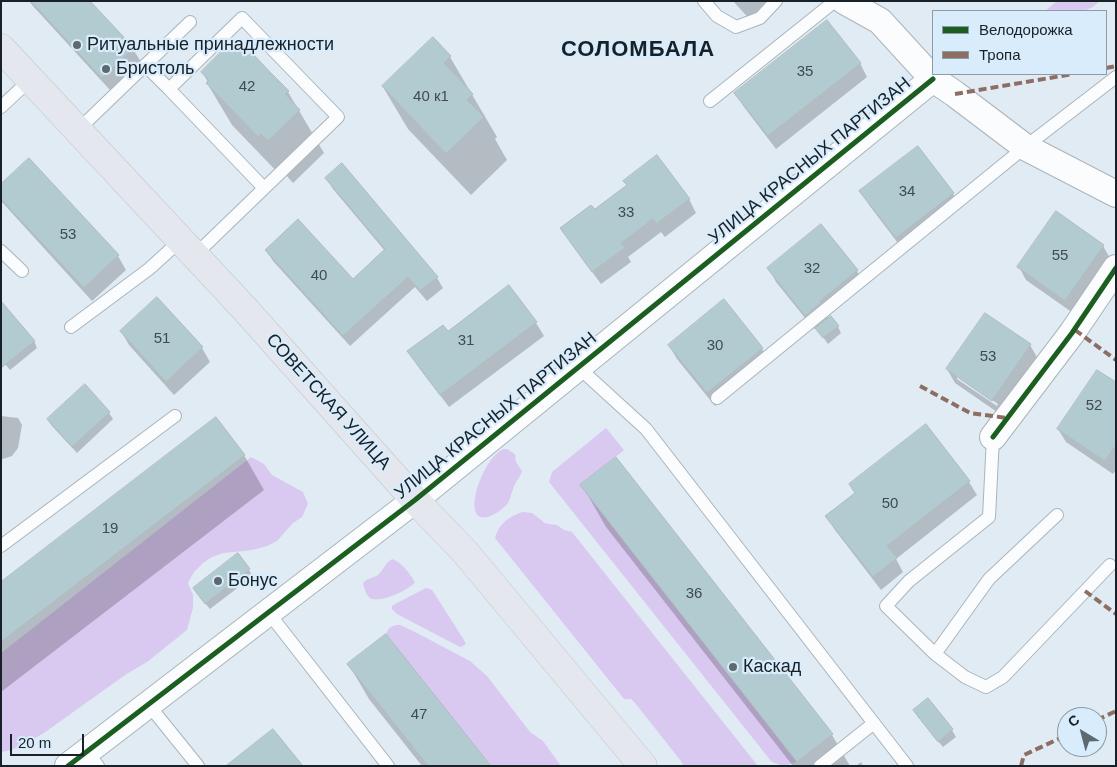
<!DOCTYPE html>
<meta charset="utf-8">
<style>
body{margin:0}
#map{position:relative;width:1117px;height:767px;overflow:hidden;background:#e0ebf3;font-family:Arial,sans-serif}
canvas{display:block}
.frame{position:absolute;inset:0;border:2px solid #182128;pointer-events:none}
.legend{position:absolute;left:932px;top:10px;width:175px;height:65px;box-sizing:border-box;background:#d8ecfb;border:1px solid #8b9ba7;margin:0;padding:6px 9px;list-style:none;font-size:15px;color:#182128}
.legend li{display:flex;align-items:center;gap:10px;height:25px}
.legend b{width:25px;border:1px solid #8b9ba7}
.north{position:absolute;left:1057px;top:707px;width:50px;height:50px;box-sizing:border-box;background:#d8ecfb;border:1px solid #8b9ba7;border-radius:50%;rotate:323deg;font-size:14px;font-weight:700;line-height:20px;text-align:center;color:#182128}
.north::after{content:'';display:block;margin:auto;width:18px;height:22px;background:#5e686f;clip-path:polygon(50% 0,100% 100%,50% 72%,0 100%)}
.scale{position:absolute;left:10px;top:734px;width:74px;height:22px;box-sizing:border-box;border:2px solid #182128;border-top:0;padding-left:6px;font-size:15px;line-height:18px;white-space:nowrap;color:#182128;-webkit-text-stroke:4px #d8ecfb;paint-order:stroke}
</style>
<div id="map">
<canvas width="1117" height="767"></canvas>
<div class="frame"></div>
<ul class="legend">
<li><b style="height:6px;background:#1b5e20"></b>Велодорожка</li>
<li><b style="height:6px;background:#8d6e63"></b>Тропа</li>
</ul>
<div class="north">С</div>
<div class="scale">20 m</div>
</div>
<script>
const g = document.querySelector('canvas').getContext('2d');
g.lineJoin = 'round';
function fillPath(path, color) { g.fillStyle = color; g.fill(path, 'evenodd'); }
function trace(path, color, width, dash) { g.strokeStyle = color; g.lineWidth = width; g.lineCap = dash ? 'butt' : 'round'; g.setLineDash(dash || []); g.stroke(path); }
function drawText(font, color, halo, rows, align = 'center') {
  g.font = font + ' Arial,sans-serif'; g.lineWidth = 4.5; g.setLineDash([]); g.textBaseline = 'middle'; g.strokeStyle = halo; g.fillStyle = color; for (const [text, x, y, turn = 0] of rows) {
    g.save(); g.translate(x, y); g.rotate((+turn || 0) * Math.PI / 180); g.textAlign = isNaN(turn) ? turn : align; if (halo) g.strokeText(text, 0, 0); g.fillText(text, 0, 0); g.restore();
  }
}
fillPath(new Path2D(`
 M 1057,1 L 1100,1 L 1093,7 L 1084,11 L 1045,11 Z
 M 606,428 L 624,450 L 581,485 L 797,762 C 786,766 781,767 771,761 L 549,482 L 552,472 Z
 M 504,449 L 507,449 L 515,454 L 516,462 L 522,471 C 521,476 517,480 515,484 C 512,490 511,497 508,503 C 503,510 482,525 476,513 C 469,497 488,454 504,449 Z
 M 251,457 L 264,464 L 272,475 L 303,492 L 308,504 L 302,517 L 293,523 L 277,541 L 267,546 L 256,549 L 245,551 L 223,553 L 212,557 L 203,563 L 194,572 L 188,583 L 193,595 L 193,608 L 187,630 L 147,662 L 125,675 L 44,733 L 23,745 L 11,750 L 1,752 L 1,653 Z
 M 522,512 L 532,513 L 545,523 L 549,524 L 557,525 L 564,530 L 572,532 L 758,766 L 683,766 L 681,761 L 635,703 L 631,699 L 624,699 L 495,538 C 499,523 509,517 522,512 Z
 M 392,559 C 403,563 409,573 415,582 C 410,590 378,604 370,598 C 366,595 364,588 363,583 C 369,577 372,579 378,575 C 384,570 384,564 392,559 Z
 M 426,588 L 432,590 L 434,593 L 464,640 L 466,644 L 463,646 L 460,647 L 397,614 L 392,609 L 392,606 L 395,604 Z
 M 400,625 L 415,632 L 470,661 L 487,676 L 530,732 L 543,741 L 561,766 L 491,766 L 386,634 C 389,627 392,625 400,625 Z`), '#d9c9f1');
fillPath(new Path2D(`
 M 29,1 L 89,1 L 133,49 L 141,62 L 110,90 L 32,5 Z
 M 733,1 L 776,1 L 753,23 Z
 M 251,54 L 288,92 L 324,153 L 293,183 L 286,175 L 283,178 L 232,125 L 207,83 L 208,82 L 202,72 L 247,57 Z
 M 450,57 L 497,137 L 495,139 L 507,160 L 471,195 L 408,129 L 383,87 Z
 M 860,63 L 867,77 L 776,149 L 744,107 L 736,93 Z
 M 29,160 L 118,256 L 126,270 L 92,301 L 1,201 L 1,185 Z
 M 326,178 L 437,278 L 443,288 L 427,301 L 415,287 L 350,346 L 273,261 L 266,250 L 352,280 L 385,251 L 333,189 Z
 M 628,186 L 689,199 L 696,213 L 665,237 L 661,232 L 628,257 L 631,262 L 601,284 L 570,242 L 562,228 L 594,211 Z
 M 861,191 L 953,194 L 961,207 L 904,251 L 869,205 Z
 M 1103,246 L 1111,260 L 1073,313 L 1026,280 L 1019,267 Z
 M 769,268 L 857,271 L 865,284 L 827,315 L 829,319 L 838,327 L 841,333 L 828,344 L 816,327 L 814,329 L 776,282 Z
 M 157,299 L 202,348 L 210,362 L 174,395 L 129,345 L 121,331 Z
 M 536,323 L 544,336 L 449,407 L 417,365 L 409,351 L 448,333 Z
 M 34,341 L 37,348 L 10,370 L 1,359 Z
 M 669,345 L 762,349 L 770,362 L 715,406 L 677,359 Z
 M 1030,345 L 1038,359 L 1000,414 L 955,383 L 947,369 ZM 957,376 L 998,404 L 997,406 L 957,379 Z
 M 1116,384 L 1116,470 L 1113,474 L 1066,442 L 1058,429 Z
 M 85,386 L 109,413 L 113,419 L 77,453 L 52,426 L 48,420 Z
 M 1,416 L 18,418 L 22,425 L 18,448 L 12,456 L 3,459 L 1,459 Z
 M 925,426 L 969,482 L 977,495 L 896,559 L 903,572 L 881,590 L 835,530 L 827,517 L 856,494 Z
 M 244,455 L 264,490 L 1,692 L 1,584 Z
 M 582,485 L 832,735 L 850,766 L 793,766 L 606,527 Z
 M 249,570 L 253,576 L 210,609 L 198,595 Z
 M 349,665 L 489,766 L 422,766 L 369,699 Z
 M 928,700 L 952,730 L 956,737 L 943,747 L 918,717 L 915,711 Z
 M 861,762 L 863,766 L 856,766 Z`), '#0003');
const building = new Path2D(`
 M 31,1 L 90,1 L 134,48 L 102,78 Z
 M 827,20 L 861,63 L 768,136 L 734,93 Z
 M 433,37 L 451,56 L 444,63 L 473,94 L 467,100 L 484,117 L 446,154 L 382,86 Z
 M 233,40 L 248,56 L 251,52 L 270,72 L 289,91 L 285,94 L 300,110 L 268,141 L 261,134 L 258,137 L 206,83 L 209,80 L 201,72 Z
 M 918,146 L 954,193 L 896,238 L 859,191 Z
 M 657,155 L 690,199 L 656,224 L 653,219 L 621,243 L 625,248 L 592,272 L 560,228 L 591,205 L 595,209 L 627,185 L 623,181 Z
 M 29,158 L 119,255 L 84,288 L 1,199 L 1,184 Z
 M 342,163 L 438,277 L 420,291 L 408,277 L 343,336 L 265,250 L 298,219 L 353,279 L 385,249 L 325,178 Z
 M 1056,211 L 1104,245 L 1065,301 L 1017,267 Z
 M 821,224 L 858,270 L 820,301 L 821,303 L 805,316 L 767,268 Z
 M 509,285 L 537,322 L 440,395 L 407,351 L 443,325 L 448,331 Z
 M 157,297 L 203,347 L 166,382 L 120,331 Z
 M 724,299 L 763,348 L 707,393 L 668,345 Z
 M 1,301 L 35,341 L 1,368 Z
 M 985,313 L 1031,344 L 992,401 L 946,369 Z
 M 831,316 L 839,326 L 823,338 L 815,328 Z
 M 1097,370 L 1116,382 L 1116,445 L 1105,461 L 1057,429 Z
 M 85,384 L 110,412 L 72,447 L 47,419 Z
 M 216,417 L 245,455 L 1,642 L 1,582 Z
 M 926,424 L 970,481 L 887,546 L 897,558 L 873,577 L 825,516 L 855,493 L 849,484 Z
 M 616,457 L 833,734 L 797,762 L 580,485 Z
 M 238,553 L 250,569 L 205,604 L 193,588 Z
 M 386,634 L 491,766 L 428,766 L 347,664 Z
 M 928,698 L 953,729 L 938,742 L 913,710 Z
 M 273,729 L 303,766 L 226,766 Z`);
fillPath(building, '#b1cbd1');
trace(building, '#b0bbbf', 1);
const lane = new Path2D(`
 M 704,1 L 717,16 L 736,27 L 760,18 L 776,1
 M 145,65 L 169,89
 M 710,101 L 835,1
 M 1,107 L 31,79
 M 78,130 L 190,22
 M 1,251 L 22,271
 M 195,255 L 338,117 L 242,18 L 169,89 L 264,188
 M 71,327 L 149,269 L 181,240
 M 578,367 L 646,429 L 907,766
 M 717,398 L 1025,147 L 1116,77
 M 993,437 L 989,517 L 909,581 L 886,606 L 935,654 L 965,677 L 986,687 L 1003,677 L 1110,565
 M 1,546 L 175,416
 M 268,612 L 388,766
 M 935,654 L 989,579 L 1057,515
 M 148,704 L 198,766
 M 87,752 L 98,766
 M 820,766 L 874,723`);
const street = new Path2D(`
 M 844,1 L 880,21 L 933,79 L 955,94 L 1025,147 L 1116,194
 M 993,437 L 1072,333 L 1116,268
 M 68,766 L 415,500 L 933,79`);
const primary = new Path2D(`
 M 1,48 L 244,308 L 415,500 L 465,552 L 643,766`);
trace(lane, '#abb4bb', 14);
trace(street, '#abb4bb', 28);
trace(primary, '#c1c7cc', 29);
trace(lane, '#fafcfd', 12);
trace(street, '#fafcfd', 26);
trace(primary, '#e4e7ed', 28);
trace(new Path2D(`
 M 1106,68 L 1116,66
 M 955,94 L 1073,74
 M 1075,330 L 1116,360
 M 920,386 L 970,413 L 1007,418
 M 1085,591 L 1116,614
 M 1097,720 L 1116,711
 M 1021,766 L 1024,755 L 1067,735`), '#8d6e63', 4, [8, 4]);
trace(new Path2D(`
 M 993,437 L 1072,333 L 1116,268
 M 68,766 L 415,500 L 933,79`), '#1b5e20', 5);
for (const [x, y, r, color] of [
 [77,45,5,"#5e686f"],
 [106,69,5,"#5e686f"],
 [218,581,5,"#5e686f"],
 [733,667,5,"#5e686f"]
]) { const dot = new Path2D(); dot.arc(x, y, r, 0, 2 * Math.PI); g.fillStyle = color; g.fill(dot); trace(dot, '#d8ecfb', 2); }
drawText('15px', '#3e4c52', null, [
 ["35",805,72],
 ["42",247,87],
 ["40 к1",431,97],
 ["34",907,192],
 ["33",626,213],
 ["53",68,235],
 ["55",1060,256],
 ["32",812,269],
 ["40",319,276],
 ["51",162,339],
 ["31",466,341],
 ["30",715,346],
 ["53",988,357],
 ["52",1094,406],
 ["50",890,504],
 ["19",110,529],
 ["36",694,594],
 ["47",419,715]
]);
drawText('18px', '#182128', '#d8ecfb', [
 ["Ритуальные принадлежности",87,45],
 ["Бристоль",116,69],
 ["Бонус",228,581],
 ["Каскад",743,667]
], 'left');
drawText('18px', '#182128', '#d8ecfb', [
 ["УЛИЦА КРАСНЫХ ПАРТИЗАН",810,161,-39],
 ["СОВЕТСКАЯ УЛИЦА",328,402,48],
 ["УЛИЦА КРАСНЫХ ПАРТИЗАН",496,416,-39]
]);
g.letterSpacing = '1px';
drawText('bold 22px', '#182128', '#d8ecfb', [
 ["СОЛОМБАЛА",638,50]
]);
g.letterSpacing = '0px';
</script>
